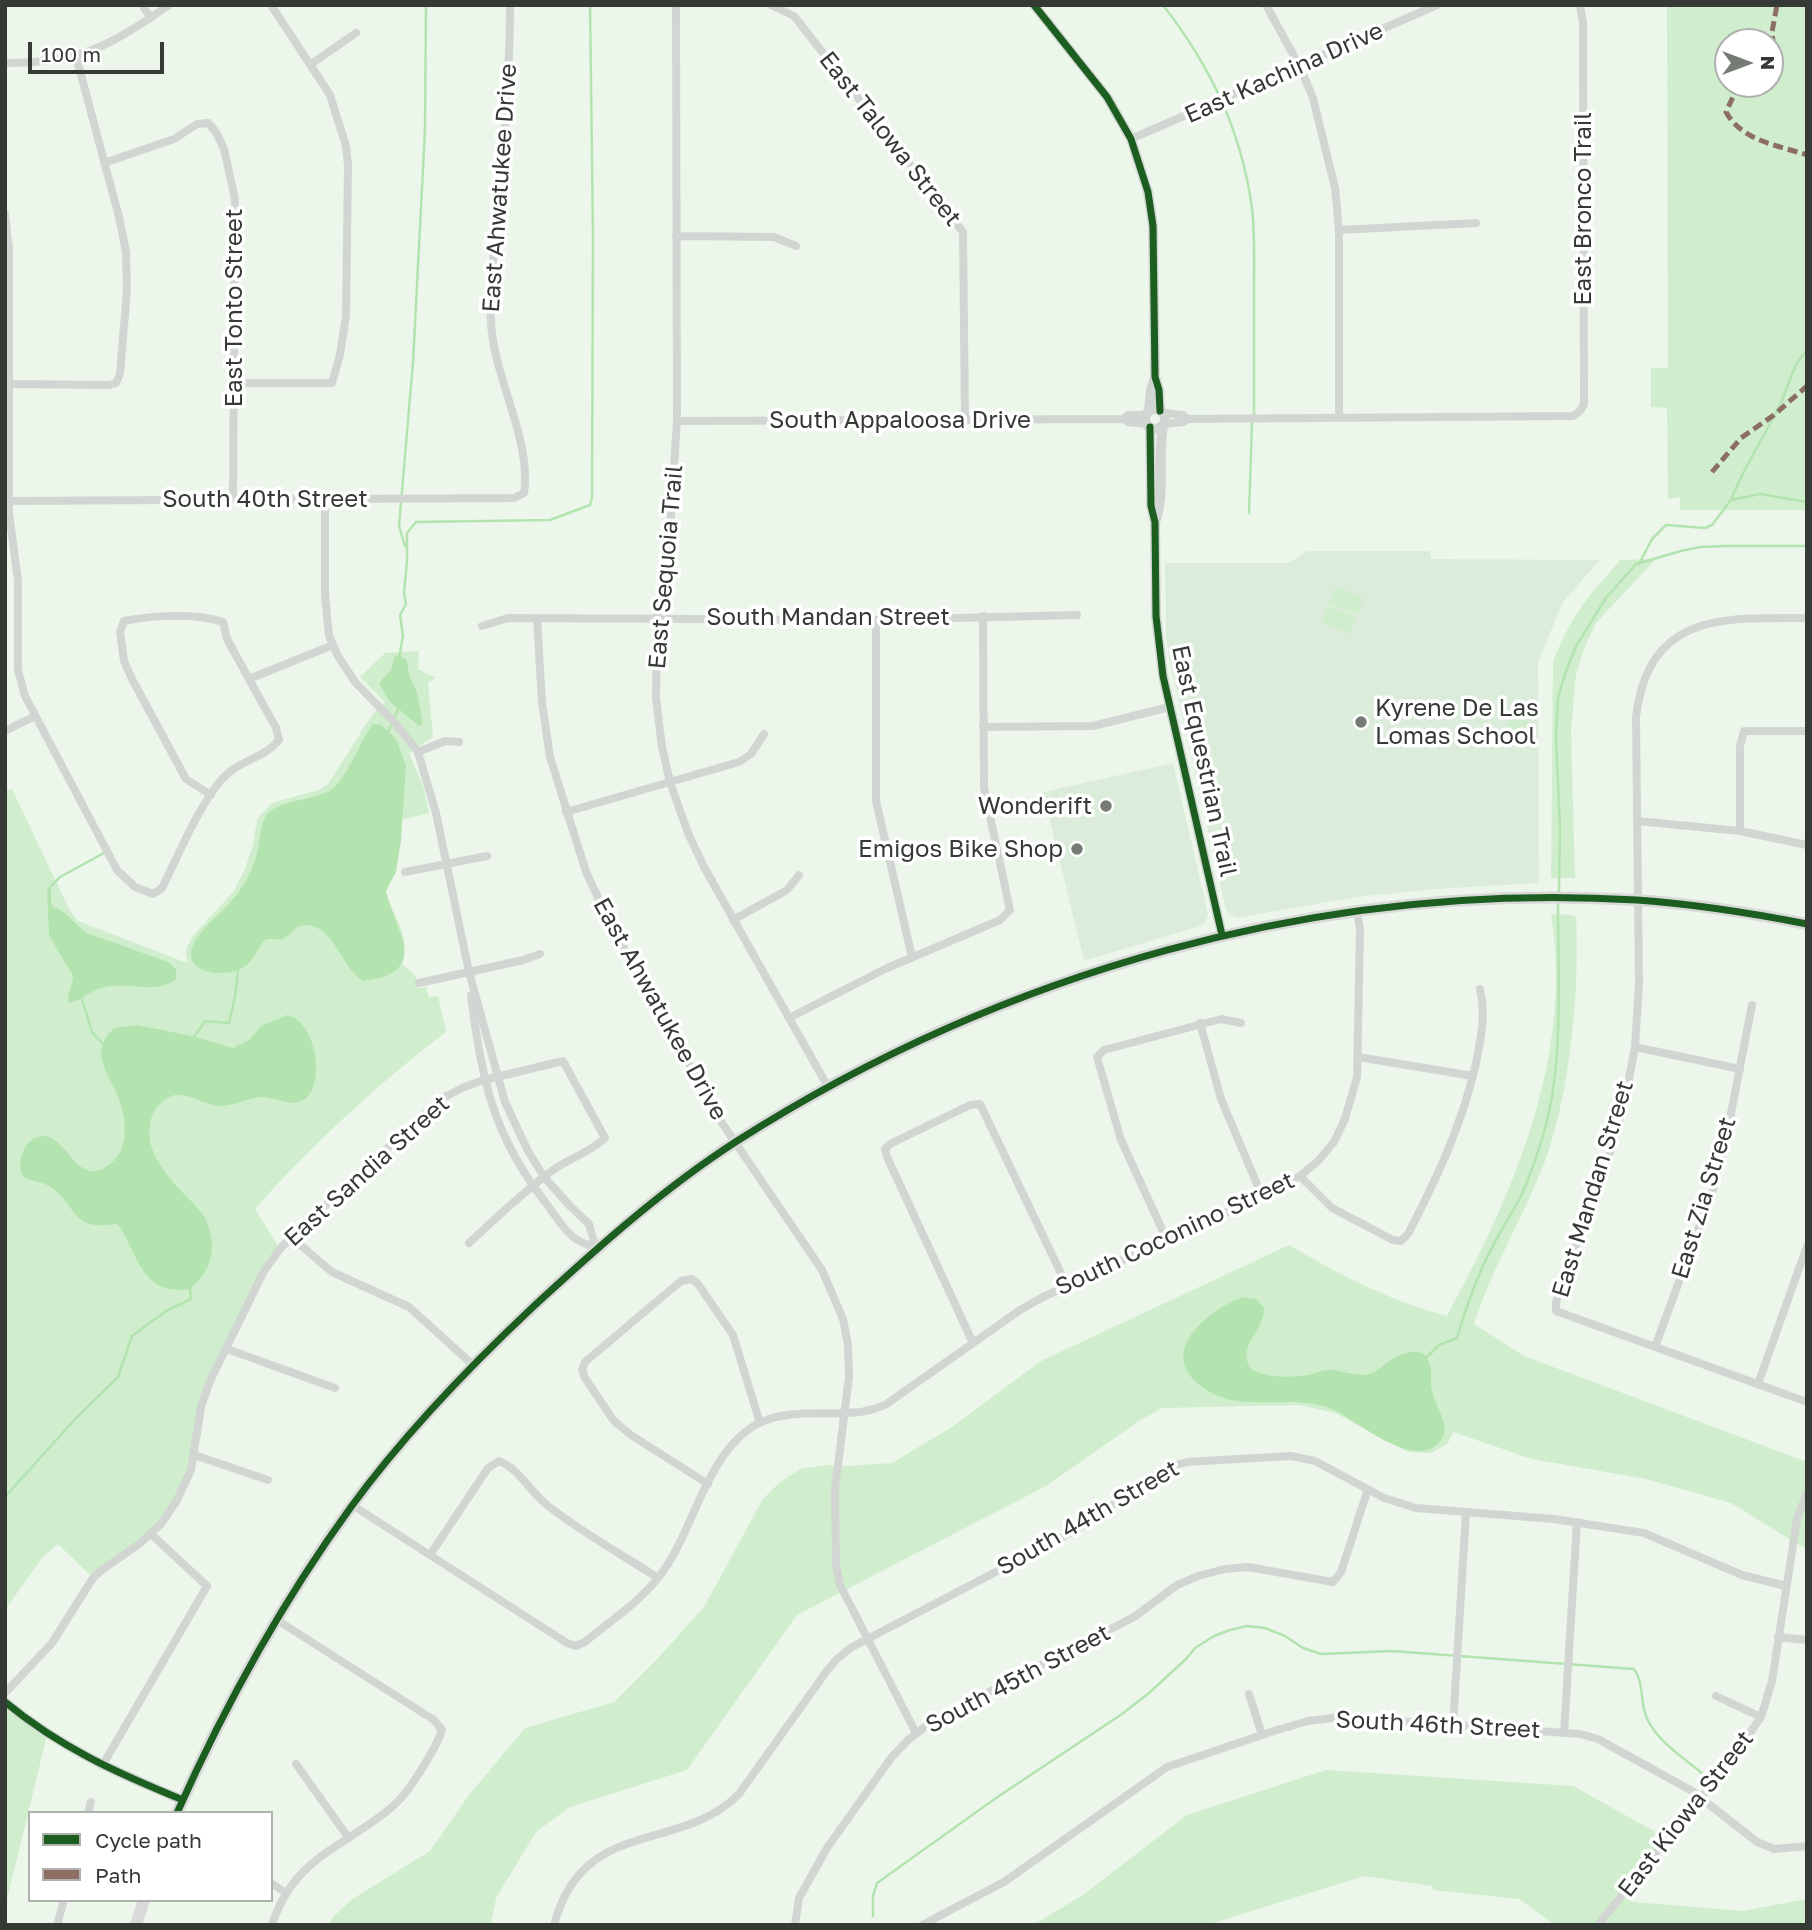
<!DOCTYPE html>
<style>
body{margin:0}
#map{position:relative;width:1812px;height:1930px;overflow:hidden;background:#ecf6eb;font-family:"Golos Text",sans-serif}
canvas{display:block}
.frame{position:absolute;inset:0;border:7px solid #353b34;pointer-events:none}
.legend{position:absolute;left:28px;top:1811px;width:245px;height:91px;box-sizing:border-box;background:#fff;border:2px solid #aeb1ae;margin:0;padding:9px 12px;list-style:none;font-size:21px;color:#353b34}
.legend li{display:flex;align-items:center;gap:14px;height:35px}
.legend b{width:35px;border:2px solid #aeb1ae}
.north{position:absolute;left:1714px;top:28px;width:70px;height:70px;box-sizing:border-box;background:#fff;border:2px solid #aeb1ae;border-radius:50%;rotate:90deg;font-size:19px;font-weight:700;line-height:28px;text-align:center;color:#353b34}
.north::after{content:'';display:block;margin:auto;width:24px;height:32px;background:#757c74;clip-path:polygon(50% 0,100% 100%,50% 72%,0 100%)}
.scale{position:absolute;left:28px;top:42px;width:136px;height:32px;box-sizing:border-box;border:4px solid #353b34;border-top:0;padding-left:9px;font-size:21px;line-height:24px;white-space:nowrap;color:#353b34;-webkit-text-stroke:5px #fff;paint-order:stroke}
</style>
<div id="map">
<canvas width="1812" height="1930"></canvas>
<div class="frame"></div>
<ul class="legend">
<li><b style="height:9px;background:#1b5e20"></b>Cycle path</li>
<li><b style="height:9px;background:#8d6e63"></b>Path</li>
</ul>
<div class="north">N</div>
<div class="scale">100 m</div>
</div>
<script>
const g = document.querySelector('canvas').getContext('2d');
g.lineJoin = 'round';
function fillPath(path, color) { g.fillStyle = color; g.fill(path, 'evenodd'); }
function trace(path, color, width, dash) { g.strokeStyle = color; g.lineWidth = width; g.lineCap = dash ? 'butt' : 'round'; g.setLineDash(dash || []); g.stroke(path); }
function drawText(font, color, halo, rows, align = 'center') {
  g.font = font + ' "Golos Text",sans-serif'; g.lineWidth = 7; g.setLineDash([]); g.textBaseline = 'middle'; g.strokeStyle = halo; g.fillStyle = color; for (const [text, x, y, turn = 0] of rows) {
    g.save(); g.translate(x, y); g.rotate((+turn || 0) * Math.PI / 180); g.textAlign = isNaN(turn) ? turn : align; if (halo) g.strokeText(text, 0, 0); g.fillText(text, 0, 0); g.restore();
  }
}
fillPath(new Path2D(`
 M 1307,551 L 1430,551 L 1431,559 L 1600,560 L 1563,602 L 1538,662 L 1539,883 L 1436,889 L 1356,897 L 1237,918 L 1230,915 L 1226,910 L 1170,662 L 1166,635 L 1165,563 L 1289,563 Z
 M 1173,763 L 1208,914 L 1206,922 L 1196,927 L 1084,961 L 1043,792 Z`), '#dcecda');
fillPath(new Path2D(`
 M 1667,5 L 1807,5 L 1807,510 L 1680,510 L 1680,497 L 1668,499 L 1667,408 L 1651,407 L 1651,368 L 1668,368 ZM 1728,42 L 1770,42 L 1770,84 L 1728,84 Z
 M 1656,559 L 1596,623 L 1585,646 L 1576,674 L 1571,731 L 1575,878 L 1551,878 L 1553,662 C 1561,641 1571,621 1584,603 C 1594,588 1609,575 1620,560 Z
 M 1336,586 L 1364,598 L 1357,615 L 1329,603 Z
 M 1328,606 L 1356,617 L 1349,634 L 1321,622 Z
 M 419,651 L 418,669 L 436,678 L 428,683 L 433,737 L 409,753 L 424,789 L 429,813 L 401,820 C 401,847 398,868 386,891 C 391,913 414,941 401,963 L 416,976 L 419,988 L 426,987 L 429,997 L 438,996 L 446,1032 C 379,1083 311,1145 255,1209 L 280,1249 L 264,1271 L 210,1382 L 191,1470 L 161,1524 L 93,1578 L 58,1544 L 42,1558 L 5,1610 L 5,790 L 12,789 L 69,909 L 78,921 L 187,963 L 186,950 L 192,937 L 234,891 L 245,869 L 253,845 L 257,819 L 272,803 L 319,790 L 328,784 L 372,715 L 385,702 L 360,677 L 385,653 Z
 M 1516,705 L 1532,712 L 1521,740 L 1504,733 Z
 M 1551,914 L 1573,915 L 1576,917 C 1580,988 1570,1094 1545,1161 C 1524,1216 1492,1268 1474,1324 L 1524,1356 L 1807,1462 L 1807,1550 L 1731,1503 L 1646,1479 L 1532,1459 L 1453,1432 L 1448,1443 L 1431,1453 L 1408,1452 L 1335,1413 L 1299,1405 L 1162,1408 L 1139,1421 L 1046,1486 L 797,1615 L 687,1770 L 570,1807 L 536,1832 L 496,1898 L 491,1925 L 330,1925 L 332,1918 L 351,1900 L 430,1851 L 469,1795 L 525,1728 L 614,1702 L 659,1657 L 704,1607 L 763,1499 L 780,1482 L 800,1469 L 825,1465 L 847,1466 L 892,1463 L 952,1427 L 1041,1361 L 1289,1245 C 1340,1275 1390,1301 1447,1316 C 1513,1195 1574,1056 1551,914 Z
 M 5,1702 L 47,1735 L 5,1908 Z
 M 1326,1770 L 1573,1786 L 1668,1839 L 1623,1897 L 1634,1902 L 1743,1911 L 1807,1899 L 1807,1925 L 1555,1925 L 1519,1899 L 1433,1890 L 1432,1886 L 1364,1876 L 1207,1925 L 1033,1925 L 1083,1895 L 1187,1815 Z`), '#d0eecd');
fillPath(new Path2D(`
 M 399,655 L 407,660 L 409,675 L 417,692 L 422,720 L 422,725 L 419,726 L 390,702 L 379,683 L 391,670 L 395,656 Z
 M 373,724 L 381,725 L 396,739 L 406,766 L 401,840 L 396,872 L 386,891 C 395,932 433,972 363,981 C 341,968 335,926 306,925 C 294,925 292,935 282,939 C 279,940 270,939 266,939 C 258,947 255,958 247,965 C 229,980 178,975 194,943 C 204,923 230,908 242,887 C 248,878 253,867 256,857 C 260,845 259,827 266,816 C 276,800 311,801 329,791 C 346,782 360,741 373,724 Z
 M 51,885 L 51,901 L 53,907 C 65,910 76,925 87,933 L 168,962 L 176,969 L 176,979 C 159,994 131,983 110,986 C 92,988 82,1001 69,1003 C 65,995 74,985 73,976 L 49,935 L 47,890 Z
 M 287,1015 C 318,1021 328,1094 299,1102 C 287,1105 274,1097 263,1097 C 248,1097 235,1106 221,1106 C 196,1105 181,1081 158,1106 C 153,1111 151,1118 150,1125 C 145,1151 167,1176 184,1194 C 191,1201 200,1209 205,1218 C 218,1246 213,1269 190,1289 C 144,1296 140,1261 120,1227 L 116,1224 C 68,1232 77,1202 49,1186 C 41,1181 31,1182 23,1176 C 14,1161 28,1130 49,1137 C 70,1145 80,1188 110,1164 C 132,1147 126,1112 115,1090 C 104,1066 91,1051 114,1028 L 137,1025 L 192,1036 L 233,1048 L 249,1040 L 261,1026 Z
 M 1243,1297 L 1256,1299 L 1264,1308 C 1265,1331 1237,1344 1250,1368 C 1266,1379 1293,1378 1312,1374 C 1319,1372 1324,1370 1332,1370 C 1345,1371 1356,1377 1369,1374 C 1380,1371 1386,1362 1396,1357 C 1420,1345 1433,1354 1431,1380 C 1429,1404 1457,1426 1438,1444 C 1412,1469 1359,1422 1334,1410 C 1289,1390 1236,1419 1196,1382 C 1159,1348 1212,1308 1243,1297 Z`), '#b3e4b0');
trace(new Path2D(`
 M 1163,5 C 1211,67 1241,130 1252,208 C 1255,234 1254,261 1254,288 C 1254,331 1254,373 1254,416
 M 1731,500 C 1745,464 1767,433 1783,398 C 1790,382 1793,363 1807,351
 M 1249,513 L 1252,422
 M 405,546 L 399,526 L 413,362 L 421,208 L 425,129 L 426,5
 M 1639,564 L 1652,539 L 1666,525 L 1705,528 L 1712,525 L 1731,500 L 1760,494 L 1807,502
 M 399,658 L 403,636 L 400,615 L 406,604 L 404,593 L 407,561 L 407,533 L 416,522 L 550,520 L 590,505 L 592,498 L 593,236 L 590,5
 M 388,732 L 399,707
 M 51,886 L 60,877 L 104,853
 M 1559,893 L 1560,830 L 1556,736 L 1558,698 L 1565,674 L 1576,646 L 1606,598 L 1636,564 L 1681,551 L 1700,547 L 1723,546 L 1807,546
 M 81,996 L 92,1032 L 102,1043
 M 194,1037 L 205,1021 L 229,1023 L 235,997 L 238,970
 M 1427,1357 L 1439,1345 L 1457,1338 C 1464,1314 1472,1291 1482,1268 C 1492,1246 1503,1227 1515,1207 C 1528,1185 1537,1156 1544,1132 C 1564,1064 1558,974 1558,903
 M 5,1497 L 76,1418 L 118,1377 L 132,1336 L 166,1311 L 191,1299 L 190,1288
 M 873,1916 L 873,1896 L 877,1883 L 996,1798 L 1122,1714 L 1149,1693 L 1186,1659 L 1195,1648 L 1214,1636 L 1230,1630 L 1247,1626 L 1265,1628 L 1285,1636 L 1303,1648 L 1321,1654 L 1392,1651 L 1634,1669 C 1644,1682 1640,1701 1646,1716 C 1655,1740 1684,1758 1703,1774`), '#b3e4b0', 2.5);
trace(new Path2D(`
 M 142,5 L 151,18
 M 676,5 L 677,421 L 670,529 L 657,618 L 656,698 L 662,747 L 670,782 L 688,833 L 704,867 L 828,1087
 M 771,5 L 794,16 L 963,232 L 965,421
 M 1266,5 L 1300,67 L 1313,98 L 1335,188 L 1339,230 L 1339,416
 M 5,63 C 81,63 108,47 169,5
 M 311,64 L 356,33
 M 1131,139 L 1437,5
 M 104,163 L 174,139 L 197,124 L 208,123 L 216,132 L 224,149 L 235,199 L 233,500
 M 5,214 L 9,249 L 9,513 L 18,581 L 18,670 L 25,696 L 117,870 L 135,887 L 153,894 L 162,888 C 179,854 198,807 222,779 C 240,759 264,759 279,740 L 276,728 L 227,639 L 223,622 C 194,613 154,615 124,621 L 120,632 L 124,661 L 132,679 L 186,779 L 211,795
 M 1339,230 L 1476,223
 M 676,236 L 774,237 L 796,246
 M 234,383 L 332,383 L 340,355 L 346,316 L 348,165 L 346,146 L 330,95 L 271,5
 M 9,384 L 109,385 L 116,383 L 120,374 L 127,290 L 126,252 L 119,217 L 76,56
 M 1164,413 L 1183,415 L 1188,419
 M 1123,419 L 1128,422 L 1147,424
 M 677,421 L 1123,419 L 1128,415 L 1146,415
 M 1164,424 L 1183,422 L 1188,419 L 1573,416 L 1580,411 L 1584,404 L 1583,23 L 1580,5
 M 325,499 L 325,595 L 329,636 L 338,656 L 355,682 L 395,723 L 418,752 L 436,813 L 469,972 L 505,1102 L 528,1151 L 544,1177 L 570,1206 L 589,1224 L 596,1248
 M 5,501 L 514,498 L 524,493 C 532,439 493,377 491,321 C 489,282 495,242 499,203 C 504,137 510,72 510,5
 M 537,618 L 542,702 L 550,757 L 586,872 L 612,927 L 722,1123 L 822,1270 L 843,1319 L 848,1345 L 849,1376 L 835,1489 L 836,1566 L 840,1585 L 916,1733
 M 1807,618 C 1722,618 1649,612 1636,717 L 1639,985 L 1635,1047 L 1625,1100 L 1612,1147 L 1556,1302 L 1556,1311 L 1807,1402
 M 876,620 L 876,801 L 912,957
 M 482,626 L 508,618 L 876,620 L 1077,615
 M 249,679 L 333,645
 M 983,727 L 1093,726 L 1169,707
 M 5,731 L 35,716
 M 418,752 L 445,741 L 459,742
 M 566,812 L 739,762 L 751,754 L 764,734
 M 1637,821 L 1740,831 L 1807,845
 M 1740,831 L 1740,746 L 1744,731 L 1807,731
 M 405,872 L 487,856
 M 733,920 L 787,890 L 799,875
 M 419,983 L 523,960 L 540,954
 M 471,995 C 481,1078 493,1136 546,1203 C 554,1214 562,1227 572,1236 C 578,1242 589,1245 596,1248
 M 789,1018 L 885,969 L 1000,920 L 1010,910 L 984,788 L 983,616
 M 1200,1023 L 1221,1099 L 1262,1196
 M 1635,1047 L 1740,1069
 M 1358,1057 L 1473,1076
 M 1300,1176 L 1332,1208 L 1393,1240 L 1401,1241 L 1408,1234 C 1437,1178 1462,1125 1476,1063 C 1481,1038 1486,1015 1480,989
 M 291,1237 L 332,1272 L 409,1307 L 472,1364
 M 1167,1240 L 1121,1140 L 1097,1057 L 1104,1050 L 1221,1019 L 1241,1023
 M 973,1343 L 887,1157 L 885,1149 L 890,1144 L 970,1105 L 980,1104 L 1067,1286
 M 1655,1347 L 1713,1189 L 1726,1139 L 1752,1005
 M 227,1349 L 335,1388
 M 1758,1384 L 1807,1246
 M 194,1455 L 268,1480
 M 708,1484 L 631,1435 L 614,1421 L 585,1378 L 582,1370 L 585,1362 L 681,1281 L 692,1279 L 698,1284 L 733,1335 L 760,1423
 M 352,1505 L 567,1643 L 576,1646 L 585,1642 C 609,1622 638,1603 658,1578 C 694,1534 705,1451 759,1423 C 790,1408 827,1416 860,1412 C 868,1411 877,1408 885,1405 L 1020,1310 L 1043,1297 L 1262,1196 L 1300,1176 L 1318,1161 L 1334,1142 L 1345,1119 L 1357,1077 L 1360,930 L 1357,911
 M 430,1555 L 488,1468 L 499,1461 C 519,1469 530,1491 547,1505 C 581,1532 621,1554 658,1578
 M 1778,1637 L 1807,1640
 M 5,1693 L 52,1643 L 93,1578 L 103,1569 L 138,1545 L 161,1524 L 176,1502 L 191,1470 L 201,1407 L 210,1381 L 264,1271 L 280,1249 L 291,1237 L 441,1099 L 464,1087 L 484,1080 L 563,1061 L 605,1138 C 591,1152 570,1158 553,1170 C 523,1192 496,1218 469,1243
 M 1249,1694 L 1262,1735
 M 1716,1696 L 1761,1717
 M 1453,1725 L 1466,1513
 M 1564,1733 L 1577,1522
 M 296,1764 L 348,1837
 M 102,1766 L 207,1586 L 150,1533
 M 88,1813 L 91,1802
 M 271,1883 L 286,1893
 M 57,1925 L 64,1900
 M 272,1925 C 294,1856 344,1848 392,1807 C 406,1795 415,1779 425,1764 C 431,1753 438,1743 442,1730 L 434,1720 L 277,1620
 M 554,1925 C 582,1816 680,1854 739,1794 L 826,1672 L 837,1659 L 852,1647 L 1076,1530 L 1168,1467 L 1187,1462 L 1291,1456 L 1315,1461 L 1384,1498 L 1416,1508 L 1554,1519 L 1644,1533 L 1742,1575 L 1786,1586
 M 795,1925 L 799,1898 L 827,1848 L 891,1758 L 907,1741 L 931,1722 L 1134,1617 L 1177,1585 L 1198,1576 L 1225,1569 L 1248,1567 L 1333,1582 L 1341,1572 L 1368,1489
 M 922,1925 L 1004,1882 L 1167,1767 L 1274,1731 L 1308,1721 L 1341,1717 L 1580,1734 L 1598,1739 L 1692,1791 L 1757,1842 L 1774,1849 L 1807,1846
 M 1598,1925 L 1729,1763 L 1761,1717 L 1772,1681 L 1797,1519 L 1807,1493`), '#d2d6d2', 8);
trace(new Path2D(`
 M 1034,5 L 1107,97 L 1131,139 L 1148,192 L 1153,226 L 1155,377 L 1159,390 L 1160,411
 M1145 419a10 10 0 1 1 20 0a10 10 0 1 1-20 0Z
 M 1149,411 L 1151,390 L 1155,377
 M 1150,427 L 1151,506 L 1155,522 L 1156,616 L 1163,676 L 1222,935
 M 1155,522 C 1166,491 1157,458 1163,426
 M 5,1702 C 61,1748 117,1773 183,1800`), '#d2d6d2', 10);
trace(new Path2D(`
 M 177,1813 C 225,1705 282,1602 351,1507 C 405,1433 468,1368 534,1306 C 598,1247 664,1188 737,1141 C 1004,971 1321,881 1637,900 C 1694,904 1751,913 1807,924
 M 136,1925 L 144,1900`), '#dad9d9', 12);
trace(new Path2D(`
 M 1770,45 L 1773,41 L 1772,32 L 1777,5
 M 1739,84 L 1726,112 C 1742,141 1777,145 1807,155
 M 1712,472 L 1741,438 L 1774,415 L 1807,386`), '#8d6e63', 5, [10, 5]);
trace(new Path2D(`
 M 1034,5 L 1107,97 L 1131,139 L 1148,192 L 1153,226 L 1155,377 L 1159,390 L 1160,411
 M 1150,427 L 1151,506 L 1155,522 L 1156,616 L 1163,676 L 1222,935
 M 5,1702 C 61,1748 117,1773 183,1800
 M 177,1813 C 225,1705 282,1602 351,1507 C 405,1433 468,1368 534,1306 C 598,1247 664,1188 737,1141 C 1004,971 1321,881 1637,900 C 1694,904 1751,913 1807,924`), '#1b5e20', 7);
for (const [x, y, r, color] of [
 [1361,722,7,"#757c74"],
 [1106,806,7,"#757c74"],
 [1077,849,7,"#757c74"]
]) { const dot = new Path2D(); dot.arc(x, y, r, 0, 2 * Math.PI); g.fillStyle = color; g.fill(dot); trace(dot, '#fff', 2.5); }
drawText('24px', '#353b34', '#fff', [
 ["East Kachina Drive",1284,73,-24],
 ["East Talowa Street",890,139,52],
 ["East Ahwatukee Drive",500,188,-86],
 ["East Bronco Trail",1583,209,-90],
 ["East Tonto Street",234,308,-90],
 ["South Appaloosa Drive",900,420],
 ["South 40th Street",265,499],
 ["East Sequoia Trail",666,567,-85],
 ["South Mandan Street",828,617],
 ["East Equestrian Trail",1204,761,78],
 ["East Ahwatukee Drive",660,1009,61],
 ["East Sandia Street",367,1171,-42],
 ["East Mandan Street",1593,1189,-73],
 ["East Zia Street",1704,1198,-73],
 ["South Coconino Street",1175,1234,-25],
 ["South 44th Street",1088,1518,-30],
 ["South 45th Street",1018,1679,-28],
 ["South 46th Street",1438,1725,3],
 ["East Kiowa Street",1686,1814,-52]
]);
drawText('24px', '#353b34', '#fff', [
 ["Kyrene De Las",1375,708,"left"],
 ["Lomas School",1375,736,"left"],
 ["Wonderift",1092,806],
 ["Emigos Bike Shop",1063,849]
], 'right');
</script>
